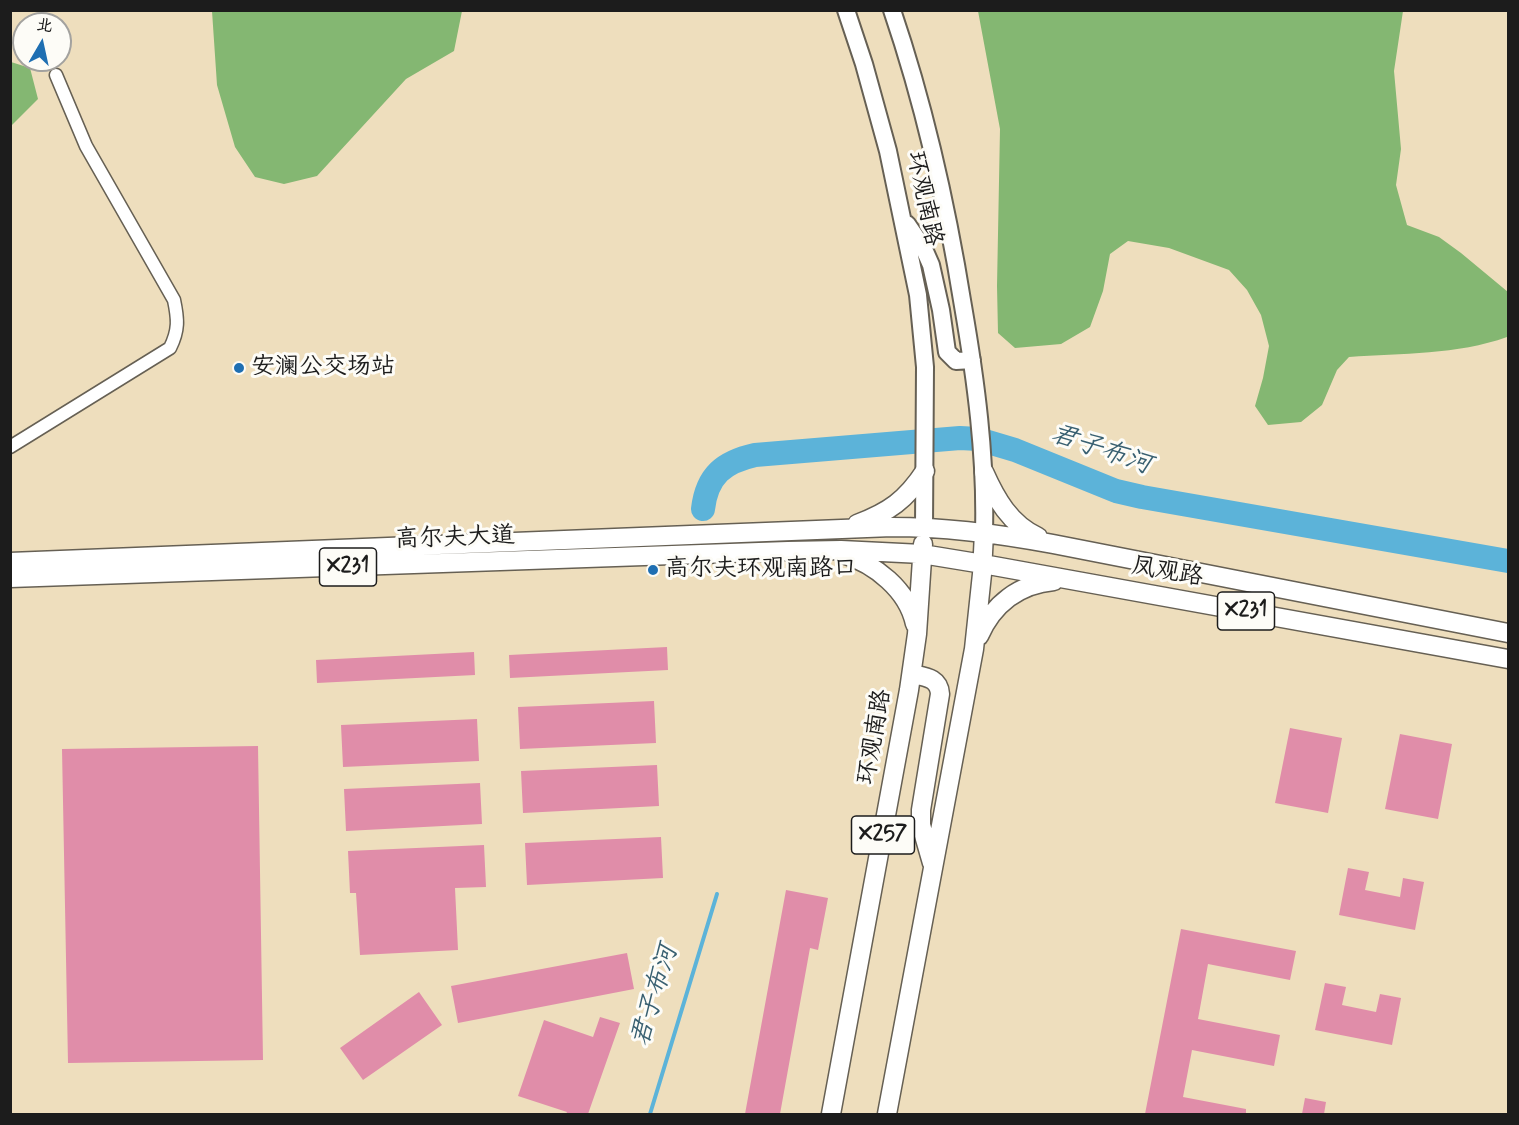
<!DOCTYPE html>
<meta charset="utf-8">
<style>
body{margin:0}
#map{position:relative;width:1519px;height:1125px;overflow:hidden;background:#eedebd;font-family:Mynerve,"LXGW WenKai TC",sans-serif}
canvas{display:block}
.frame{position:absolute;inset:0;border:12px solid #1c1c1c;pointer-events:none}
.north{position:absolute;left:12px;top:12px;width:60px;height:60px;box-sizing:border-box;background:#fdfcf7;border:2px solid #a3a29f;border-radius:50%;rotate:9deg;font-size:16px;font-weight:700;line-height:24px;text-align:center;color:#1c1c1c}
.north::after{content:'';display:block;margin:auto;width:21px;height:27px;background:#1f6fb2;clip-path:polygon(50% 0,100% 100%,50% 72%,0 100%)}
</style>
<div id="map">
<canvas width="1519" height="1125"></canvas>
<div class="frame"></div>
<div class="north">北</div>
</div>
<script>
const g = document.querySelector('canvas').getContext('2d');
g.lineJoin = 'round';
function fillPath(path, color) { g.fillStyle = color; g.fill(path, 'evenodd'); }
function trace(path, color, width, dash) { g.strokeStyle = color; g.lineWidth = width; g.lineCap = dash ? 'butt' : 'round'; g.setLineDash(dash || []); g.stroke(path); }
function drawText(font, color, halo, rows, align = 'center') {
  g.font = font + ' Mynerve,"LXGW WenKai TC",sans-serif'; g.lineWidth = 6; g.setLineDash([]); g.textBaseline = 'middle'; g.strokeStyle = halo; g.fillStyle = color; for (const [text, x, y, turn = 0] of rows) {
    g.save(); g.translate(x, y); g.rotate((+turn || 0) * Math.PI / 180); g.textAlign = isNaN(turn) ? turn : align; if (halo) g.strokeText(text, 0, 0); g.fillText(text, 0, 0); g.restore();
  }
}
fillPath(new Path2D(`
 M 212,11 L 212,10 L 462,11 L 454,51 L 406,79 L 317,176 L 284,184 L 255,177 L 235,147 L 217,85 Z
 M 978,11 L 1403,11 L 1394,71 L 1401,149 L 1396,185 L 1407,225 L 1439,237 L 1461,253 L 1508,292 L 1507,337 C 1457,355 1402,353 1349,357 L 1337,370 L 1322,405 L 1301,422 L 1268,425 L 1255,406 L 1263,378 L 1269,346 L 1261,315 L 1247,290 L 1229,270 L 1169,248 L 1128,241 L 1110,254 L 1103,291 L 1090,327 L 1061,344 L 1015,348 L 998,333 L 997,286 L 1000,129 Z
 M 11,62 L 30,68 L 38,99 L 11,126 Z`), '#84b772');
trace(new Path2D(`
 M 650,1114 L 717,894`), '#5cb3d9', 4);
trace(new Path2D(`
 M 703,509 C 707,475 724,462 755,455 L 960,438 L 978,439 L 1015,450 L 1116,491 L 1142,497 L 1508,561`), '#5cb3d9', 24);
fillPath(new Path2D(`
 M 667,647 L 668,670 L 510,678 L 509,655 Z
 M 474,652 L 475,675 L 317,683 L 316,660 Z
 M 654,701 L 656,743 L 520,749 L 518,707 Z
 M 477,719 L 479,761 L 343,767 L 341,725 Z
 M 1290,728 L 1342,738 L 1328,813 L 1275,803 Z
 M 1400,734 L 1452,744 L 1438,819 L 1385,809 Z
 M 258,746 L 263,1060 L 68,1063 L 62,749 Z
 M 657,765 L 659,806 L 523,813 L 521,771 Z
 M 480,783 L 482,824 L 346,831 L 344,789 Z
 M 661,837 L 663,878 L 527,885 L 525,843 Z
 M 484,845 L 486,887 L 455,888 L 458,950 L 360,955 L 356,893 L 350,893 L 348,851 Z
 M 1348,868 L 1369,872 L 1365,890 L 1400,897 L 1403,878 L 1424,882 L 1415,930 L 1339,915 Z
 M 786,890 L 828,898 L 818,950 L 810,948 L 780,1114 L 745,1114 Z
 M 1181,929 L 1296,951 L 1290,980 L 1208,964 L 1198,1019 L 1280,1035 L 1274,1066 L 1192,1050 L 1183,1097 L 1246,1109 L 1246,1114 L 1145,1114 Z
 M 627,953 L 634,989 L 458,1023 L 451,986 Z
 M 1325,983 L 1346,987 L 1342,1005 L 1376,1012 L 1380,994 L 1401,998 L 1392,1045 L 1315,1030 Z
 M 419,992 L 442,1025 L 363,1080 L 340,1048 Z
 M 600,1017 L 620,1023 L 588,1114 L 566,1114 L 567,1112 L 518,1096 L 544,1020 L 593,1037 Z
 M 1305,1098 L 1326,1102 L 1324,1114 L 1302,1114 Z`), '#e08da9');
const street = new Path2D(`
 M 10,447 L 170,348 C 179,330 178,319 174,300 L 86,146 L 56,75`);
const secondary = new Path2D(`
 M 846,10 L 864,64 L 888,151 L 918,295 L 925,367 L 924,527
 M 892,10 C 925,107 947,206 963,306 C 976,381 986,456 984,532
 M 907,224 L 924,249 L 931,265 L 941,310 L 947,352 L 956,361 L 972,360`);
const primary = new Path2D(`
 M 984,472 C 996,499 1010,524 1038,537
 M 857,524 C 889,512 906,500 925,471
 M 843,554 C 875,564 908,590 915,624
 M 10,562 L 892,527 C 946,527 1000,534 1053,544 L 1508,633
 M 10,578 L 788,551 L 841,550 L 922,554 L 983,564 L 1508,659
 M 979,636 C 993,604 1019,584 1054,581
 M 912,674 C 926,677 939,678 940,694 L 921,810 L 921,825 L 932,863
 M 831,1114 L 909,690 L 917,634 L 923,544
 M 887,1114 L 974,649 L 982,574 L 984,532`);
trace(street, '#666054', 15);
trace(secondary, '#666054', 20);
trace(primary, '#666054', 21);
trace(street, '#fff', 12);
trace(secondary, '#fff', 16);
trace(primary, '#fff', 18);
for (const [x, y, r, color] of [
 [239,368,6,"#1f6fb2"],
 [653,570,6,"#1f6fb2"]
]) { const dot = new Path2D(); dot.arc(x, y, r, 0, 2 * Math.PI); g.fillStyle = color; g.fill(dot); trace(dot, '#fdfcf7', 2); }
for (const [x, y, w] of [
 [348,567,57],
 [1246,611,57],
 [883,835,63]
]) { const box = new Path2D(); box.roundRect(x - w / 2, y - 19, w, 38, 4.5); g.fillStyle = '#fdfcf7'; g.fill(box); trace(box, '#1c1c1c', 1.5); }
drawText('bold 22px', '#1c1c1c', null, [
 ["X231",348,567],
 ["X231",1246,611],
 ["X257",883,835]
]);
drawText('24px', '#1c1c1c', '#fdfcf7', [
 ["环观南路",923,199,78],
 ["高尔夫大道",455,539,-2],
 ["凤观路",1167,573,10],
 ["环观南路",876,737,-80]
]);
drawText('24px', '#1c1c1c', '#fdfcf7', [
 ["安澜公交场站",251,368],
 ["高尔夫环观南路口",665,570]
], 'left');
drawText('italic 26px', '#396071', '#fdfcf7', [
 ["君子布河",1101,451,19],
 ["君子布河",656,996,-73]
]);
</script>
